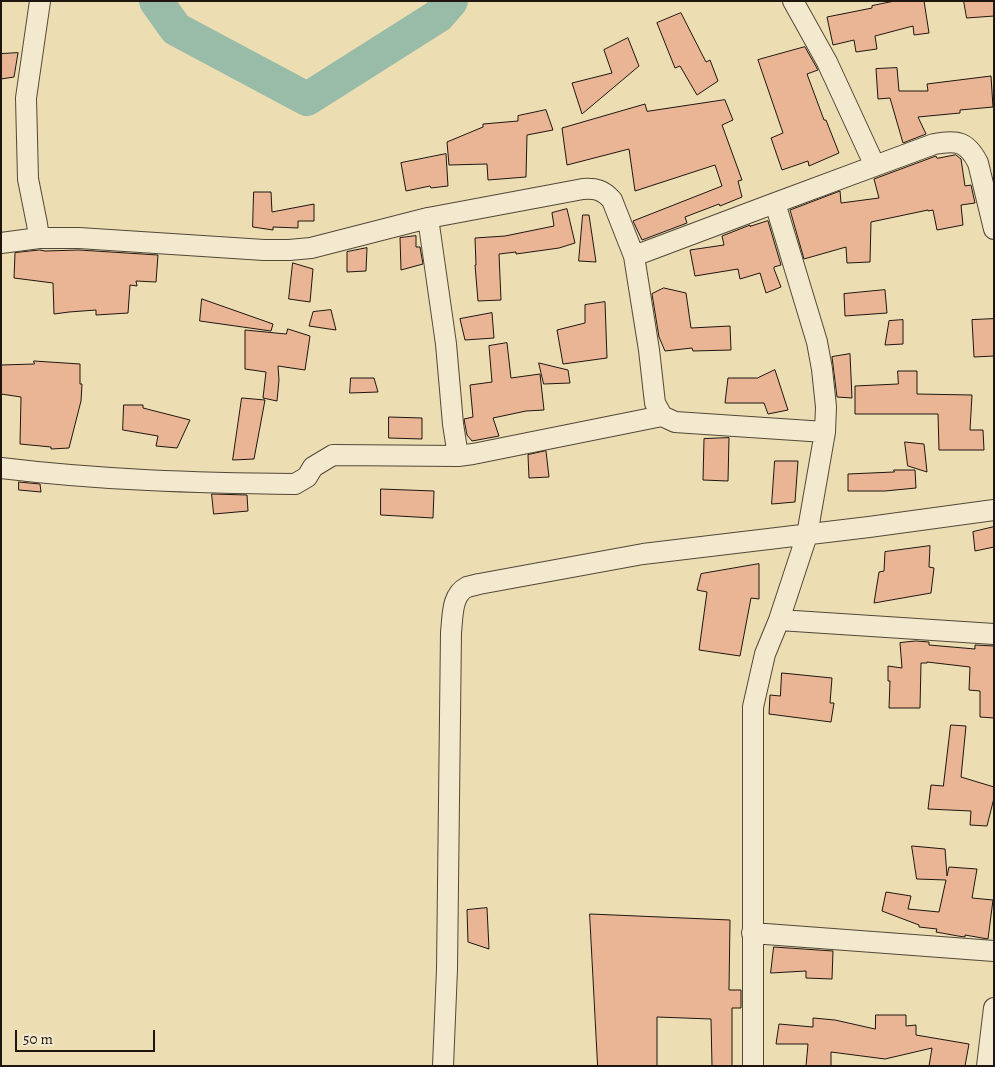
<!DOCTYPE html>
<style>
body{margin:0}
#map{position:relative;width:995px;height:1067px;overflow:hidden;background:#ecddb3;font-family:Alegreya,serif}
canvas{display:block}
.frame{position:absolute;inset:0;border:2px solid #1f160f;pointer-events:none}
.scale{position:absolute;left:15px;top:1030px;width:140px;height:22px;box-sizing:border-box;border:2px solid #1f160f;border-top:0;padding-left:6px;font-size:15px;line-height:18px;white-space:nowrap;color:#1f160f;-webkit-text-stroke:4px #f3e9ce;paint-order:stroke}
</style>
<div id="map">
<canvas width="995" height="1067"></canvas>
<div class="frame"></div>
<div class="scale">50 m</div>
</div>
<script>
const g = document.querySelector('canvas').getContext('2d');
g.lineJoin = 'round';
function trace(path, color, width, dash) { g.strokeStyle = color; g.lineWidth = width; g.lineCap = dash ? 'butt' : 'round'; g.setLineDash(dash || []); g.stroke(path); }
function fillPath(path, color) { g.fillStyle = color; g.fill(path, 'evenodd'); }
trace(new Path2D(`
 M 156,1 L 176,29 L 307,99 L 438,16 L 451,1`), '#99bca9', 34);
const building = new Path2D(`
 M 895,1 L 924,1 L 929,33 L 914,35 L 913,26 L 875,36 L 877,49 L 856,52 L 854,40 L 833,45 L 827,17 L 872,8 L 872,6 Z
 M 964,1 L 994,1 L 994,16 L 967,18 Z
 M 681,13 L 706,62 L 710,60 L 718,81 L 697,95 L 680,66 L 675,68 L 657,23 Z
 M 628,38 L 639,66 L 582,114 L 572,83 L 612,73 L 604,50 Z
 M 805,47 L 818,70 L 807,74 L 824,120 L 826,120 L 839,153 L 809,166 L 808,161 L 782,170 L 771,138 L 783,133 L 758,60 Z
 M 18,53 L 14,77 L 1,79 L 1,54 Z
 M 897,68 L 899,91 L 928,91 L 927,84 L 991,76 L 993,107 L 960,110 L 960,113 L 918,117 L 926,134 L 903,143 L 890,98 L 878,99 L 876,69 Z
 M 725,100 L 733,120 L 722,125 L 742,180 L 738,181 L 742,197 L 720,206 L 719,204 L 685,217 L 687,223 L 642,240 L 633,221 L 722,186 L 715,165 L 635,191 L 629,149 L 567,165 L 562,128 L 645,104 L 647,111 Z
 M 546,110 L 553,130 L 527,135 L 526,177 L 488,180 L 487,164 L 449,165 L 447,142 L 483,127 L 483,124 L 518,121 L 518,116 Z
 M 446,154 L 448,186 L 431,188 L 430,186 L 406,191 L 401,163 Z
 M 956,155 L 961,159 L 965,186 L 971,185 L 975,203 L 961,205 L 963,225 L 937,230 L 933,210 L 928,211 L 928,210 L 871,222 L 870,262 L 847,263 L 846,247 L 804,259 L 790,210 L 840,191 L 841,203 L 879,198 L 874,179 L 936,156 L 937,158 Z
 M 254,192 L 271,192 L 272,212 L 314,204 L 314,221 L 298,221 L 298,228 L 273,227 L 273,230 L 253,227 Z
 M 567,209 L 575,243 L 559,248 L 516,254 L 516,252 L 499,254 L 501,300 L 478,301 L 475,265 L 476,265 L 475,238 L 505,236 L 554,226 L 552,213 Z
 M 583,215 L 589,215 L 596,262 L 579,261 Z
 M 768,221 L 781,265 L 774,267 L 774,269 L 781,287 L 766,293 L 760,273 L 740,279 L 738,269 L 695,276 L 690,250 L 724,245 L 722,236 L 750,225 L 750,226 Z
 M 416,236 L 416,247 L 420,247 L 423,264 L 401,270 L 400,238 Z
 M 367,248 L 366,271 L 347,272 L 347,252 Z
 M 40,250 L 45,251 L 79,250 L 158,255 L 156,282 L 136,281 L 137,286 L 130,285 L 128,313 L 96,315 L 96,310 L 69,312 L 54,314 L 53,283 L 14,278 L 15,253 Z
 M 293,263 L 313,269 L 310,302 L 289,299 Z
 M 664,288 L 686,293 L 691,328 L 730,326 L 731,350 L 693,351 L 692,348 L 665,351 L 659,337 L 652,294 Z
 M 885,290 L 887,313 L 845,316 L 844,294 Z
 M 202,299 L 273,324 L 271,331 L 200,321 Z
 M 605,302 L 607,358 L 563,364 L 557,330 L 585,323 L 585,305 Z
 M 331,310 L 336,330 L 309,326 L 313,312 Z
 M 492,313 L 494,338 L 465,340 L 460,319 Z
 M 994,319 L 994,356 L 974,357 L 972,320 Z
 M 903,320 L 903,344 L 885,345 L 889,321 Z
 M 288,329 L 310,336 L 305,370 L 278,366 L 279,380 L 277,401 L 263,398 L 266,372 L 245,369 L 245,330 L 286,334 Z
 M 507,343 L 511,378 L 540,374 L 544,410 L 526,411 L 493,418 L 499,436 L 472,441 L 467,435 L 464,419 L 473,417 L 470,385 L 492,382 L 489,346 Z
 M 850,354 L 852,398 L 837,397 L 832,357 Z
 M 34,361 L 80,364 L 80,384 L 82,384 L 81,401 L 69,448 L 51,449 L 51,447 L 20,444 L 21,397 L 1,394 L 1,365 L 34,364 Z
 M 539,363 L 568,370 L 570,383 L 544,384 Z
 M 775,370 L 788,410 L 768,414 L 764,403 L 725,403 L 728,378 L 757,378 Z
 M 898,371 L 917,371 L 917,394 L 972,395 L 970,430 L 983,430 L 984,450 L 939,450 L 938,414 L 855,414 L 855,386 L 898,384 Z
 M 351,378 L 374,378 L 378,392 L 350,393 Z
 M 242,398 L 265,400 L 254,459 L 233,460 Z
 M 124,405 L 143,405 L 143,408 L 190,420 L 177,448 L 156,446 L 158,436 L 123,430 Z
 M 389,417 L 422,418 L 422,439 L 389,438 Z
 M 729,438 L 728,481 L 703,480 L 704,439 Z
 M 905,442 L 924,444 L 927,472 L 908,466 Z
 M 546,451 L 549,477 L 529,478 L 528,455 Z
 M 775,461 L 798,461 L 795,502 L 772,504 Z
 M 894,470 L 915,470 L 916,488 L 885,491 L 848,491 L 848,474 L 894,472 Z
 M 19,482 L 40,484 L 41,492 L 19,490 Z
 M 381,489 L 434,491 L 433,518 L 381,515 Z
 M 212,494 L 247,495 L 248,511 L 214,514 Z
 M 994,527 L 994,547 L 975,551 L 973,532 Z
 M 930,546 L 929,567 L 934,568 L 931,593 L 874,603 L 879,572 L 884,571 L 885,552 Z
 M 759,564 L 759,599 L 751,598 L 740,656 L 699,650 L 707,592 L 697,590 L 701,574 Z
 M 916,641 L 929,642 L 929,645 L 975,649 L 975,645 L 994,646 L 994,718 L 980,717 L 980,691 L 969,690 L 970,667 L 927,662 L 927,663 L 921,663 L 920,708 L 889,708 L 890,681 L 888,681 L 888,666 L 902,668 L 900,643 Z
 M 782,673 L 832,678 L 830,703 L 834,703 L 831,722 L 769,714 L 770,695 L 780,696 Z
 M 951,725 L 966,726 L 961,777 L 994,787 L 994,798 L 987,826 L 970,825 L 971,811 L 928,809 L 931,785 L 943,786 Z
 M 912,846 L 945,849 L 947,876 L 949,867 L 977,869 L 972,898 L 993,900 L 988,939 L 965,935 L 965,937 L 958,936 L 936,932 L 937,929 L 919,927 L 919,925 L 882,911 L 886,892 L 911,896 L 908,909 L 939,912 L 946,880 L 917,879 Z
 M 487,908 L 489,949 L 468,942 L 467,910 Z
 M 590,914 L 730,920 L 729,990 L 741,990 L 741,1008 L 732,1008 L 732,1066 L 712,1066 L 711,1019 L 657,1017 L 657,1066 L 598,1066 Z
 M 774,947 L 833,951 L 832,979 L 806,978 L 806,971 L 771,973 Z
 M 876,1015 L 906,1015 L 906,1026 L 916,1025 L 916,1035 L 969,1044 L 965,1066 L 929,1066 L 932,1048 L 885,1059 L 831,1052 L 831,1066 L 806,1066 L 808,1044 L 776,1044 L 779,1024 L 813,1027 L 813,1018 L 835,1020 L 875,1029 Z`);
fillPath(building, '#e9b595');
trace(building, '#1f160f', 1);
const street = new Path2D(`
 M 40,1 L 26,98 L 28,179 L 37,224 L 39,238 L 79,238 L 264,250 L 289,250 L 311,248 L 428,218 L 583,189 C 596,188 603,190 612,200 L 634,256 L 649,350 L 655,403 L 662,416 L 675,422 L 825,432
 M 793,1 L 827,62 L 875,166
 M 428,218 L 446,344 L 453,424 L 458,456 L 473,454 L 662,416
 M 1,243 L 39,238
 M 634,256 L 775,203 L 934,144 C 957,140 967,141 978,163 L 994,229
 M 1,468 C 99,480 197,483 295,484 L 307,477 L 313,467 L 333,455 L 458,456
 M 779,620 L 994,634
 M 752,933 L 994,951
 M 443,1066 L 447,969 L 451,632 C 453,617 451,595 467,587 C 471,586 475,585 479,584 L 643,554 L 869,527 L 994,510
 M 753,1066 L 753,707 L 765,654 L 779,620 L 807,535 L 825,432 L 826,407 L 822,369 L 817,342 L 775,203
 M 987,1066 L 994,1008`);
trace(street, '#524838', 22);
trace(street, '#f3e9ce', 20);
</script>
